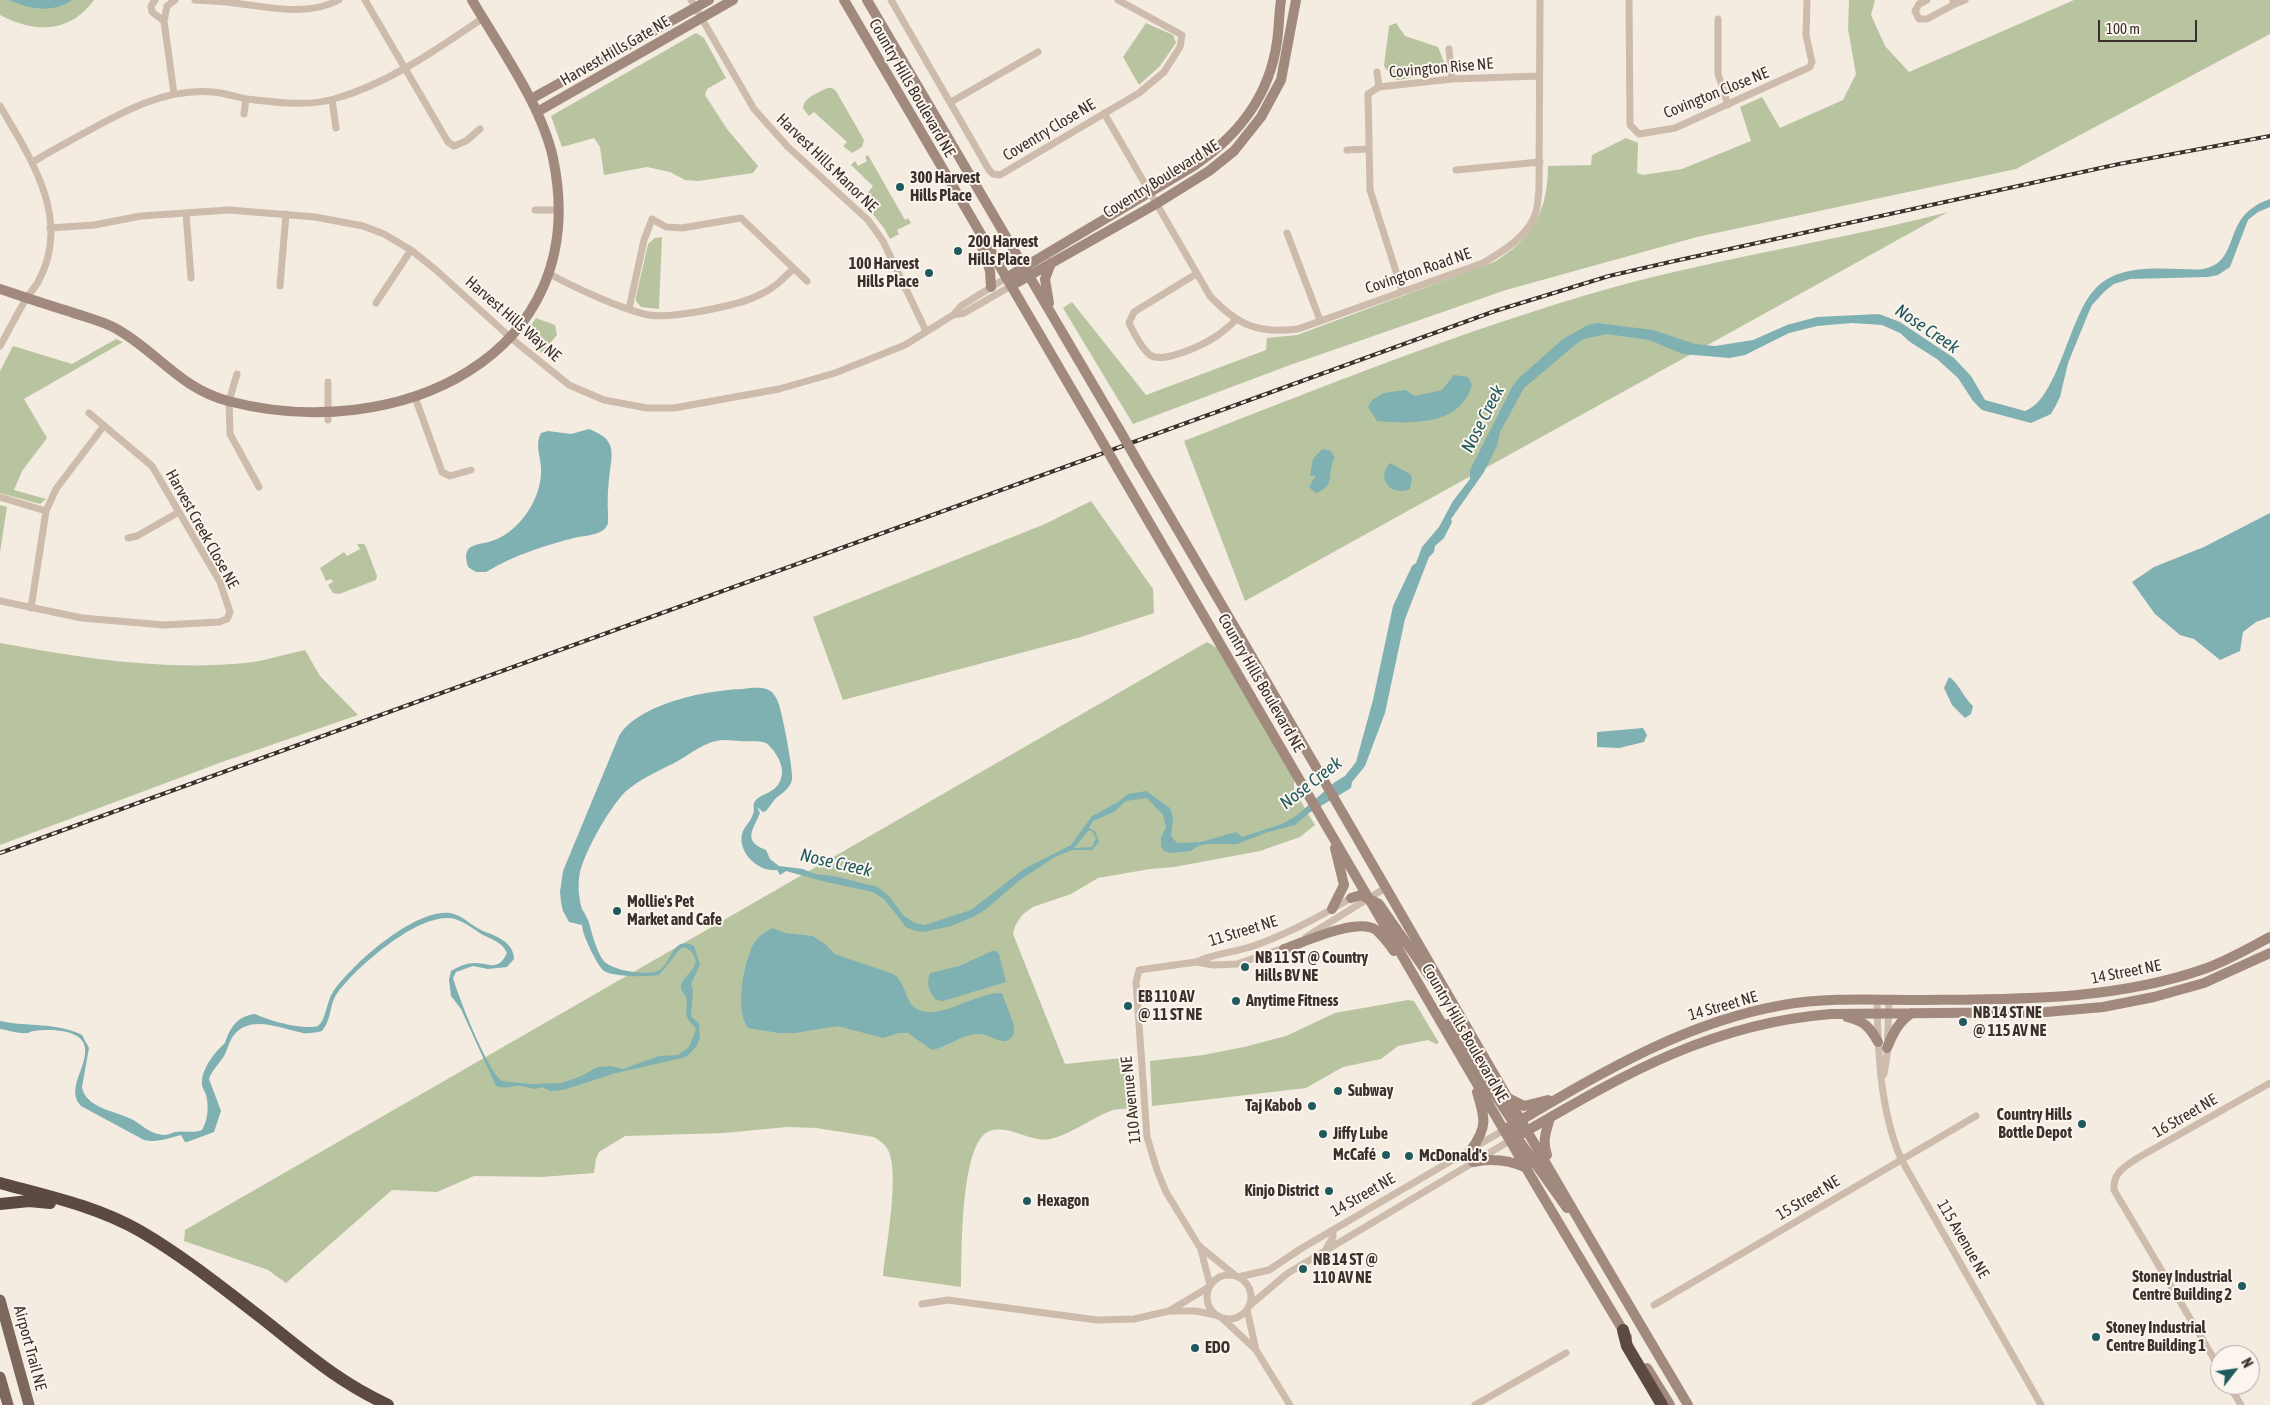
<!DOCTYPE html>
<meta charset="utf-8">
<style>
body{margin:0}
#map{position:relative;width:2270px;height:1405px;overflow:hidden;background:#f4ebe1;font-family:"Asap Condensed",sans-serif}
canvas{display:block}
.north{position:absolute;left:2210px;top:1345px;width:50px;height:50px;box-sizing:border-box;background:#fbf5ee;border:1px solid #aea6a0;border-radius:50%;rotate:60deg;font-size:14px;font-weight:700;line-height:20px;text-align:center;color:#3b302b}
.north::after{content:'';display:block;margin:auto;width:18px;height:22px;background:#1f5a5e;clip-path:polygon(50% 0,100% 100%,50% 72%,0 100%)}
.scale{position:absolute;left:2098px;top:20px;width:99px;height:22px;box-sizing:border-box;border:2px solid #3b302b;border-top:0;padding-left:6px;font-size:15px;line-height:18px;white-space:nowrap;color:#3b302b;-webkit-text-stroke:4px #fbf5ee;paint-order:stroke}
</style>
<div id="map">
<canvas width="2270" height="1405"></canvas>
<div class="north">N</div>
<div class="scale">100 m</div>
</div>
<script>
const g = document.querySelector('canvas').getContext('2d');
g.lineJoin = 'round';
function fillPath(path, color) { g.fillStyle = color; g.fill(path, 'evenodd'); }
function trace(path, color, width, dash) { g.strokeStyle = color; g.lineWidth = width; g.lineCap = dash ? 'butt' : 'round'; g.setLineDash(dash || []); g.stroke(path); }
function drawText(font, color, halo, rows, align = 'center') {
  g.font = font + ' "Asap Condensed",sans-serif'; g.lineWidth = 4; g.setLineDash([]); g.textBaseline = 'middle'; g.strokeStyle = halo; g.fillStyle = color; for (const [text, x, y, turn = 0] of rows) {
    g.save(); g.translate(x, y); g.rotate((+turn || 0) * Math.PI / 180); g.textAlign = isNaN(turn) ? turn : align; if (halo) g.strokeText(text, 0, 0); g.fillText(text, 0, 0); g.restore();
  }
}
fillPath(new Path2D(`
 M 0,0 L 94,0 C 69,34 34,33 0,15 Z
 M 1849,0 L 1875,0 L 1871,15 L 1885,46 L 1909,72 L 2074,0 L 2270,0 L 2270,34 L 2016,169 L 1697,237 L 1506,290 L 1290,365 L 1133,424 L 1063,308 L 1072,302 L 1146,395 L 1266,350 L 1267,338 L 1297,335 L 1494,262 C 1532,239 1548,211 1548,166 L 1591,165 L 1592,155 L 1626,138 L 1638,143 L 1637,173 L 1643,175 L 1682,169 L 1751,141 L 1740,107 L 1762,97 L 1780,128 L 1843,100 L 1856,74 L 1848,29 Z
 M 1146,23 L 1173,35 L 1176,43 L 1160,66 L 1139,85 L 1123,57 Z
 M 1396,23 L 1405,36 L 1438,47 L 1444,62 L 1444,70 L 1440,73 L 1398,80 L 1393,79 L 1384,66 L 1389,26 Z
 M 696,33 L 704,38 L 726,78 L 707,89 L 705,95 L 727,129 L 758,166 L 753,173 L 698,181 L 685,180 L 670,172 L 647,167 L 604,175 L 600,147 L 594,138 L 562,147 L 551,116 Z
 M 827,88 L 832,88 L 836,91 L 864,140 L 862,147 L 852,153 L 843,146 L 847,142 L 814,112 L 809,116 L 803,108 C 804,97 818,93 827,88 Z
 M 868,155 L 905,220 L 908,218 L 911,223 L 897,230 L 899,234 L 890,239 L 884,228 L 862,201 L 873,186 L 851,165 L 855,161 L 858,166 L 867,161 L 865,157 Z
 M 1948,212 L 1245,601 L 1184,441 C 1324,386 1466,329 1611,288 C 1723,257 1837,241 1948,212 Z
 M 662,237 L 659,309 L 641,307 L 636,301 L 636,297 L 648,244 L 655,238 Z
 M 536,318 L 555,325 L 557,335 L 542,353 L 526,339 L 525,334 Z
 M 116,339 L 123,342 L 24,399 L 47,438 L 22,471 L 14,490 L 46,499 L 40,504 L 0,493 L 0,371 L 13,346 L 72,364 Z
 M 1091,501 L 1153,589 L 1154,613 L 1081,637 L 843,700 L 813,617 L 1045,524 Z
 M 0,505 L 7,507 L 0,552 Z
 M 357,544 L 364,544 L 366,547 L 377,576 L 376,580 L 339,594 L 333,593 L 328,585 L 333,582 L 331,579 L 326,581 L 320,568 L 344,552 L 347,556 L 360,549 Z
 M 1207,642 L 1217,648 L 1294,779 L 1294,790 L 1315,825 L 1300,837 L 1260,851 L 1174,867 L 1150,869 L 1098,878 L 1071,894 L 1033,907 L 1022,915 L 1015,926 L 1013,934 L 1065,1064 L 1131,1057 L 1135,1108 C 1126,1109 1116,1108 1108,1112 C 1088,1120 1072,1134 1050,1139 C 1031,1143 1009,1124 990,1131 C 959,1141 962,1259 961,1287 L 883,1276 C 886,1248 900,1173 888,1150 C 885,1144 879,1140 874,1137 L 816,1128 L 787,1127 L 724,1133 L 625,1136 L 599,1152 L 596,1159 L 594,1173 L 542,1177 L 474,1176 L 437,1192 L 392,1190 L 286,1283 L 268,1270 L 184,1241 L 185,1230 Z
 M 0,643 C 80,658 164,671 246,663 C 265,661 286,654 305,650 L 320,676 L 358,715 L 222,762 L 0,845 Z
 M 1408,1000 L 1414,1001 L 1439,1043 L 1436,1044 L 1428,1040 L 1398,1046 L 1381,1059 L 1343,1067 L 1306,1088 L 1152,1106 L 1150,1061 L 1203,1055 L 1244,1047 L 1286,1036 L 1335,1013 Z`), '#b8c4a0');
fillPath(new Path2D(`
 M 9,0 L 72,0 C 52,14 30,9 9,0 Z
 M 2270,199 L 2270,207 L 2258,212 L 2248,220 L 2230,267 L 2218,275 L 2208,277 L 2130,279 L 2114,284 L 2105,291 L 2092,305 L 2088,314 L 2068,363 L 2060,397 L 2055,407 L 2051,414 L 2031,423 L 1982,410 L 1973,401 L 1958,378 L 1937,359 L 1910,342 L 1900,333 L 1882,325 L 1852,323 L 1817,326 L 1789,333 L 1745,355 L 1729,358 L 1683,354 L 1649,340 L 1607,334 L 1584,339 L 1576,344 L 1524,388 L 1500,432 L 1497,446 L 1484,472 L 1451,519 L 1452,522 L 1444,538 L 1435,546 L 1434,552 L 1429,557 L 1405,619 L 1385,713 L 1365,766 L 1352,782 L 1351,788 L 1309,813 L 1295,825 L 1268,832 L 1237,844 L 1207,844 L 1198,846 L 1191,851 L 1171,853 L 1164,851 L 1161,846 L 1161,838 L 1166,827 L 1163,815 L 1147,798 L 1126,801 L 1114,812 L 1093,821 L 1089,828 L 1095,831 L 1099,842 L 1092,850 L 1072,850 L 1055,857 L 1020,880 L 985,910 L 973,917 L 951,926 L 924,932 L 916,931 L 906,927 L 884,899 L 873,892 L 826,882 L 786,871 L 780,875 L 777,870 C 759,872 738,854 742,834 C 744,826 751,822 753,814 C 755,810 753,806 754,803 C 759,792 780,795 782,773 C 783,763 774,749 766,743 C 757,740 749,742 740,741 C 735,741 730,740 725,740 C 704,740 688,757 670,765 C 654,773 639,780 625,792 C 610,807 580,858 579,879 C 578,887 579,901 582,909 C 585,914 588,919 590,926 C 592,935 599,958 606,963 C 616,971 651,977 661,969 C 672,960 674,935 694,946 L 700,965 L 691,984 L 693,989 L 691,1016 L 699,1024 L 700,1037 L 697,1046 L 686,1057 L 616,1073 L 563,1090 L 550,1091 L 542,1087 C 533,1091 530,1087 521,1086 C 513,1085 510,1090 496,1086 L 461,1009 L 451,996 L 449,980 L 451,971 C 458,967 466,963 474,963 C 490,963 498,972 507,953 C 502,940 487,939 477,931 C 468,925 457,917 446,918 C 412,919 358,966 338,992 C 329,1003 332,1020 322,1031 C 320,1032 305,1034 303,1033 C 281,1029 251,1014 234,1035 C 229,1041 228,1049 224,1056 C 219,1064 212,1070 209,1079 L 221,1111 L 214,1132 L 187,1142 L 185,1142 L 181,1135 C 168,1138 158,1143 144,1140 L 81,1106 C 64,1088 91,1064 84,1044 C 78,1029 47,1029 34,1031 C 31,1031 29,1033 27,1033 C 19,1034 8,1030 0,1029 L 0,1021 C 27,1027 57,1022 82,1035 L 89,1048 L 82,1087 C 85,1107 114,1111 129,1118 C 143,1124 146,1133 164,1135 C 168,1135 171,1133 175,1132 C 185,1130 191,1134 202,1130 C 208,1120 209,1106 206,1095 C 205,1091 202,1088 202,1084 C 201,1069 215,1052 225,1043 C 230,1028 237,1016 255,1014 C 270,1021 302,1030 318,1026 C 327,1018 326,1002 333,992 C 352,964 414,909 450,913 C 463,915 471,926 483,931 C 497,936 514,943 514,959 L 507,967 L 488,969 L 473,966 L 456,972 L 453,978 C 459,998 487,1070 502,1081 L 530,1084 L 561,1083 L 579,1077 L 598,1067 L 611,1066 L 623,1069 L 659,1056 L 678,1055 L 689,1047 L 696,1030 C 694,1025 689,1022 687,1017 C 685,1010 688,1005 686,997 C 684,993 681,991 681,987 C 681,974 711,965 685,947 L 680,949 L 659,975 C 647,977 613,977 604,971 C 598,966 595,957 591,951 C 587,941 583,935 582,925 L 569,922 L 563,911 L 561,902 L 560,892 L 563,871 L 619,736 C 639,703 708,690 743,689 C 750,688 759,687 766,689 C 772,690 776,697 778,702 C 782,711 794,773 792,780 C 789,790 782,793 775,799 C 772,803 769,807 766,811 L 763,812 L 757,807 L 760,813 C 753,830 742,841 766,850 L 770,859 L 779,866 L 803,869 L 815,874 L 834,876 L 878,887 L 888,895 L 904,916 L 915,923 L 925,925 L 971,910 L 1024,869 L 1071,845 L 1092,816 L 1118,802 L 1128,794 L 1146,791 L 1170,808 L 1173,817 L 1171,836 L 1177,843 L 1201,842 L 1236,832 L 1242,837 L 1282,824 L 1296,816 L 1335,782 L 1345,776 L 1356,762 L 1373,700 L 1393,606 L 1412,566 L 1416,563 L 1422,547 L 1439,527 L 1453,501 L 1470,479 L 1470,470 L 1512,387 L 1519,378 L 1563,339 L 1588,325 L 1597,323 L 1653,330 L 1695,344 L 1715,346 L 1753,340 L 1787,325 L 1817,317 L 1879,314 L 1900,322 L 1954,358 L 1971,376 L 1985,400 L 2025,411 C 2058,400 2069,316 2095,289 C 2116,266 2151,268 2180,269 C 2190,269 2201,271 2210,267 C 2230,260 2230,236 2240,221 C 2247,210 2258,203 2270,199 ZM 1088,831 L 1092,831 L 1096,838 L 1092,847 L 1074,848 Z
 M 1454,375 L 1468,377 L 1472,384 C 1462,426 1410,424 1377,421 L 1368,407 L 1372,400 L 1384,393 L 1405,390 L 1415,396 L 1442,390 Z
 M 589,429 C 612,438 614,447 610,470 C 608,486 607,500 608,516 C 608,520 609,524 606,527 C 602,534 586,536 578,537 C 546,545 514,555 486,572 L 476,572 L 468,567 C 460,540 480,547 497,539 C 508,534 517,526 524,517 C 535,503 542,485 541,467 C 540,455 535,444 541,433 L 548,431 L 571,434 Z
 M 1322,449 L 1331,451 L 1335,458 C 1325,473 1338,485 1316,493 L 1309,487 L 1316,475 L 1310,476 L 1313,459 Z
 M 1390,463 L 1410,474 L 1412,478 L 1410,489 C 1392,497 1375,479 1390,463 Z
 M 2270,513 L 2270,617 L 2256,622 L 2243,632 L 2240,651 L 2220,660 L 2194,639 L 2180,635 L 2155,614 L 2132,582 L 2154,567 L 2204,547 Z
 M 1949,677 C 1959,683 1963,697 1973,706 L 1971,714 L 1965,718 L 1952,705 L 1944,688 Z
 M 1643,728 L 1647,735 L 1644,742 L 1619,748 L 1597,747 L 1597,732 Z
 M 772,928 L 785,933 L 813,936 L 826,945 L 835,954 L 893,974 C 907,982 904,1004 919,1010 C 941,1020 978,991 1002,993 L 1014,1025 L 1014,1033 C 1006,1050 993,1035 980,1034 C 963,1033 948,1047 932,1050 L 908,1033 L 899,1033 L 883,1038 L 838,1026 L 795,1033 L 779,1033 L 748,1028 C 735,1009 743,968 752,947 C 756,938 763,933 772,928 Z
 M 992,951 L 996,951 L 999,954 L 1006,982 L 943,1001 L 936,1000 C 929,992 926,984 930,973 L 959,966 Z`), '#7fb0b2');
trace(new Path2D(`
 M 155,0 L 151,6 L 152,12 L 164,21
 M 195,0 C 208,1 221,1 234,3 C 270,7 306,17 339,0
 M 365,0 L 448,142 L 454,146 L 466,141 L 480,129
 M 691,0 L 754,109 L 788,147 L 868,220 L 883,241 L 926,331
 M 891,0 L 989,170 L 993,174 L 1000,175 L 1139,93 L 1164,72 L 1180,47 L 1182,35 L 1118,0
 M 1629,0 L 1630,125 L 1639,134 L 1675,128 L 1810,67 L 1812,62 L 1806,35 L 1807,0
 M 1927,0 L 1919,4 L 1915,11 L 1919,19 L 1927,19 L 1955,4
 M 1953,1 L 1955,4 L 1965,0
 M 1718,19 L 1718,74 L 1728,105
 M 1449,49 L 1452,79
 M 1377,72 L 1379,87
 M 174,94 L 164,21 L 167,6 L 175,0
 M 332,100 L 336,128
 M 951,102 L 1038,52
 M 0,106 C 30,157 72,219 39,280 C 36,287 30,292 26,299 C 17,314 9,330 0,346
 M 1104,113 L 1210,296 C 1237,325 1258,334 1298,329 L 1483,263 C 1502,252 1530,235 1536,212 C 1538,205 1538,197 1539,189 L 1540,0
 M 244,114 L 246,99
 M 1347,150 L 1368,149
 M 33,162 C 50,151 68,142 86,132 C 126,110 166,88 213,92 C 225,93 236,97 247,99 C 274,102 307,107 334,99 C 388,84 437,49 483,18
 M 1456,170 L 1540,162
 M 535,210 L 559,210
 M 186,213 L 191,278
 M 50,228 L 94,225 L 141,216 L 229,210 L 315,217 L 363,226 L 384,234 L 411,250 L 436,270 L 511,338 L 569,385 L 604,400 L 647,408 L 674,408 L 779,389 L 835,373 L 905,345 L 953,315 L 964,313 L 1011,286
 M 1287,233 L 1320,320
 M 550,274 C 573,287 623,310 649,315 C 671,319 736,306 757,296 C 772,290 782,280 793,269
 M 1196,274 L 1134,312 L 1129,323 C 1134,333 1141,348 1150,355 C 1163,364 1203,345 1215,337 C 1223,332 1230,325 1236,320
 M 280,286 L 286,214
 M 1402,290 L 1370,190 L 1368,94 L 1379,87 L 1452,79 L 1539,76
 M 376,303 L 411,250
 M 629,309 L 644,240 L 652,219 L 666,227 L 682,228 L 741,218 L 807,281
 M 953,315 L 961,306 L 1006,278
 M 237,374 L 229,401 L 230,434 L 259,487
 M 328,382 L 328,420
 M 415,397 L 442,472 L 450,476 L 471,470
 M 0,497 L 46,511
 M 128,538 L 137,536 L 179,512
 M 0,601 L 82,618 L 164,625 L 219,622 L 227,619 L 230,612 L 220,582 L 152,466 L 89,413
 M 31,608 L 46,511 L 56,489 L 103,427
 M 1306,937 L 1387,887
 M 1196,962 C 1216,953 1237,952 1256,945 C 1290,933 1321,916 1351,898
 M 1877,1000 C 1878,1053 1880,1110 1901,1159 L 2041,1405
 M 1884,1074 L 1887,1055 L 1889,1000
 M 1200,1246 L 1210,1285
 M 1326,1249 L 1333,1237 L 1333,1230
 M1207 1297a22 22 0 1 1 44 0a22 22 0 1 1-44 0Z
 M 1236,1276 L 1199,1246 L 1166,1192 L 1157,1170 L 1147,1137 L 1136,982 L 1139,970 L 1196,962 L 1213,965 L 1237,964 L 1287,947
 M 1238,1277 L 1269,1270 L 1302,1248 L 1504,1130
 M 922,1304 L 948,1300 L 1097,1320 L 1134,1319 L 1169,1311 L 1196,1311 L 1215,1315
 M 1654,1305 L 1976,1116
 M 1249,1306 L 1288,1273 L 1511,1140
 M 1247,1310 L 1256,1350 L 1290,1405
 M 1169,1311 L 1209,1287
 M 1223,1319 L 1256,1350
 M 2220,1369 L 2114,1190 C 2113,1173 2124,1167 2136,1159 L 2270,1083
 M 2229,1385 L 2241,1405
 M 1475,1405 L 1566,1353`), '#cdbbac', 7);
trace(new Path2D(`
 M 844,0 L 1099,436
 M 867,0 L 1119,429
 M 531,99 L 709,0
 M 537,112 L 733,0
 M 982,247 L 990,271 L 991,287
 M 1006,278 L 1192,167 C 1237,137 1269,98 1277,42 C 1279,28 1279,14 1281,0
 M 1011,286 L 1156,204 L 1209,171 L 1234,151 L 1261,117 L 1281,80 L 1296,0
 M 0,289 C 24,297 47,305 71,312 C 85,317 102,321 115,328 C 157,351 179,388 228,401 C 395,445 595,358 553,158 C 542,106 499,46 472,0
 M 1049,303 L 1045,279 L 1051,263
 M 1139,464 C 1324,777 1502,1093 1688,1405
 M 1118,469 L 1536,1185 L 1627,1337
 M 1351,898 L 1361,895 L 1379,904 L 1430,977
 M 1332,909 L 1344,885 L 1335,848
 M 1284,949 C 1304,942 1358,917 1376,930 C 1383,936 1389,944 1394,951
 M 1847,1017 C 1864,1021 1870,1027 1878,1042
 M 1448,1024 L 1517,1128
 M 1887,1048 C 1893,1033 1899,1021 1912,1013
 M 1508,1098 L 1524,1106 L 1548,1100
 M 1504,1130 C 1593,1078 1680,1023 1783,1005 C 1828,997 1875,1000 1920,1000 C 2017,999 2112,1001 2204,969 C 2227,961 2249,948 2270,937
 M 1513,1132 L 1567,1208
 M 1511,1140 C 1617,1079 1705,1024 1831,1014 L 2046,1012 L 2103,1007 L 2154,997 L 2204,983 L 2270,953
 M 1471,1150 C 1488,1127 1485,1118 1477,1092
 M 1547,1155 C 1542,1140 1546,1132 1550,1118
 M 1473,1162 C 1492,1158 1509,1160 1527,1168
 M 1647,1368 L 1670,1405`), '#a18a7d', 10);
trace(new Path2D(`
 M 0,1300 L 29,1405
 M 0,1377 L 8,1405`), '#7d675c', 11);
trace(new Path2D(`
 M 0,1183 C 48,1196 96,1206 140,1231 C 183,1256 224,1289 263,1319 C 306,1353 337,1381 388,1405
 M 0,1204 L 29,1201 L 50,1203
 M 1623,1330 L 1627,1346 L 1662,1405`), '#5c4a42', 12);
const rail = new Path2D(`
 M 0,853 L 1495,311 L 1609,276 L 1670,262 L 2119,164 L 2270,136`);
trace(rail, '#3b302b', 4);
trace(rail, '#fbf5ee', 2, [5.5]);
trace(new Path2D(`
 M 1119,429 L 1139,464
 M 1099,436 L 1118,469`), '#a18a7d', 10);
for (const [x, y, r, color] of [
 [900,187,5,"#1f5a5e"],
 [958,251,5,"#1f5a5e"],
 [929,273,5,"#1f5a5e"],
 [617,911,5,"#1f5a5e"],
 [1245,967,5,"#1f5a5e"],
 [1236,1001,5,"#1f5a5e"],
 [1128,1006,5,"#1f5a5e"],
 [1963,1022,5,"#1f5a5e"],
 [1338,1091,5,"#1f5a5e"],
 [1312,1106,5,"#1f5a5e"],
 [2082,1124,5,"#1f5a5e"],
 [1323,1134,5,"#1f5a5e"],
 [1386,1155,5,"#1f5a5e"],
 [1409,1156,5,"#1f5a5e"],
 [1329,1191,5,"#1f5a5e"],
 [1027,1201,5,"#1f5a5e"],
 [1303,1269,5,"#1f5a5e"],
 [2242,1286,5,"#1f5a5e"],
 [2096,1337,5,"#1f5a5e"],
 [1195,1348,5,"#1f5a5e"]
]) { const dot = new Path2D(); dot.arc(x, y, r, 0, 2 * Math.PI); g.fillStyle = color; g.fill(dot); trace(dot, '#fbf5ee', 2); }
drawText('16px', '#3b302b', '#fbf5ee', [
 ["Harvest Hills Gate NE",615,51,-30],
 ["Covington Rise NE",1441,68,-5],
 ["Country Hills Boulevard NE",912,88,60],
 ["Covington Close NE",1716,93,-22],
 ["Coventry Close NE",1049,130,-31],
 ["Harvest Hills Manor NE",827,163,44],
 ["Coventry Boulevard NE",1161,179,-32],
 ["Covington Road NE",1418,271,-19],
 ["Harvest Hills Way NE",513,319,41],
 ["Harvest Creek Close NE",202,529,61],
 ["Country Hills Boulevard NE",1261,683,60],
 ["11 Street NE",1243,931,-17],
 ["14 Street NE",2126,972,-11],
 ["14 Street NE",1723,1006,-16],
 ["Country Hills Boulevard NE",1465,1033,60],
 ["110 Avenue NE",1131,1100,-96],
 ["16 Street NE",2185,1116,-30],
 ["14 Street NE",1363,1195,-30],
 ["15 Street NE",1808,1198,-31],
 ["115 Avenue NE",1963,1239,60],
 ["Airport Trail NE",30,1348,75]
]);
drawText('bold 16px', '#3b302b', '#fbf5ee', [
 ["300 Harvest",910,178],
 ["Hills Place",910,196],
 ["200 Harvest",968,242],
 ["Hills Place",968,260],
 ["100 Harvest",919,264,"right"],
 ["Hills Place",919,282,"right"],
 ["Mollie's Pet",627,902],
 ["Market and Cafe",627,920],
 ["NB 11 ST @ Country",1255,958],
 ["Hills BV NE",1255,976],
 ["EB 110 AV",1138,997],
 ["@ 11 ST NE",1138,1015],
 ["Anytime Fitness",1246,1001],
 ["NB 14 ST NE",1973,1013],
 ["@ 115 AV NE",1973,1031],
 ["Subway",1348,1091],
 ["Taj Kabob",1302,1106,"right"],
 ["Country Hills",2072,1115,"right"],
 ["Bottle Depot",2072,1133,"right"],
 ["Jiffy Lube",1333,1134],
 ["McCafé",1376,1155,"right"],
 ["McDonald's",1419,1156],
 ["Kinjo District",1319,1191,"right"],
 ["Hexagon",1037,1201],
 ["NB 14 ST @",1313,1260],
 ["110 AV NE",1313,1278],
 ["Stoney Industrial",2232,1277,"right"],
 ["Centre Building 2",2232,1295,"right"],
 ["Stoney Industrial",2106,1328],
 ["Centre Building 1",2106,1346],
 ["EDO",1205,1348]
], 'left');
drawText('italic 18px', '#1f5a5e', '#fbf5ee', [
 ["Nose Creek",1927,329,34],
 ["Nose Creek",1483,419,-63],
 ["Nose Creek",1311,783,-38],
 ["Nose Creek",836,863,13]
]);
</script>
